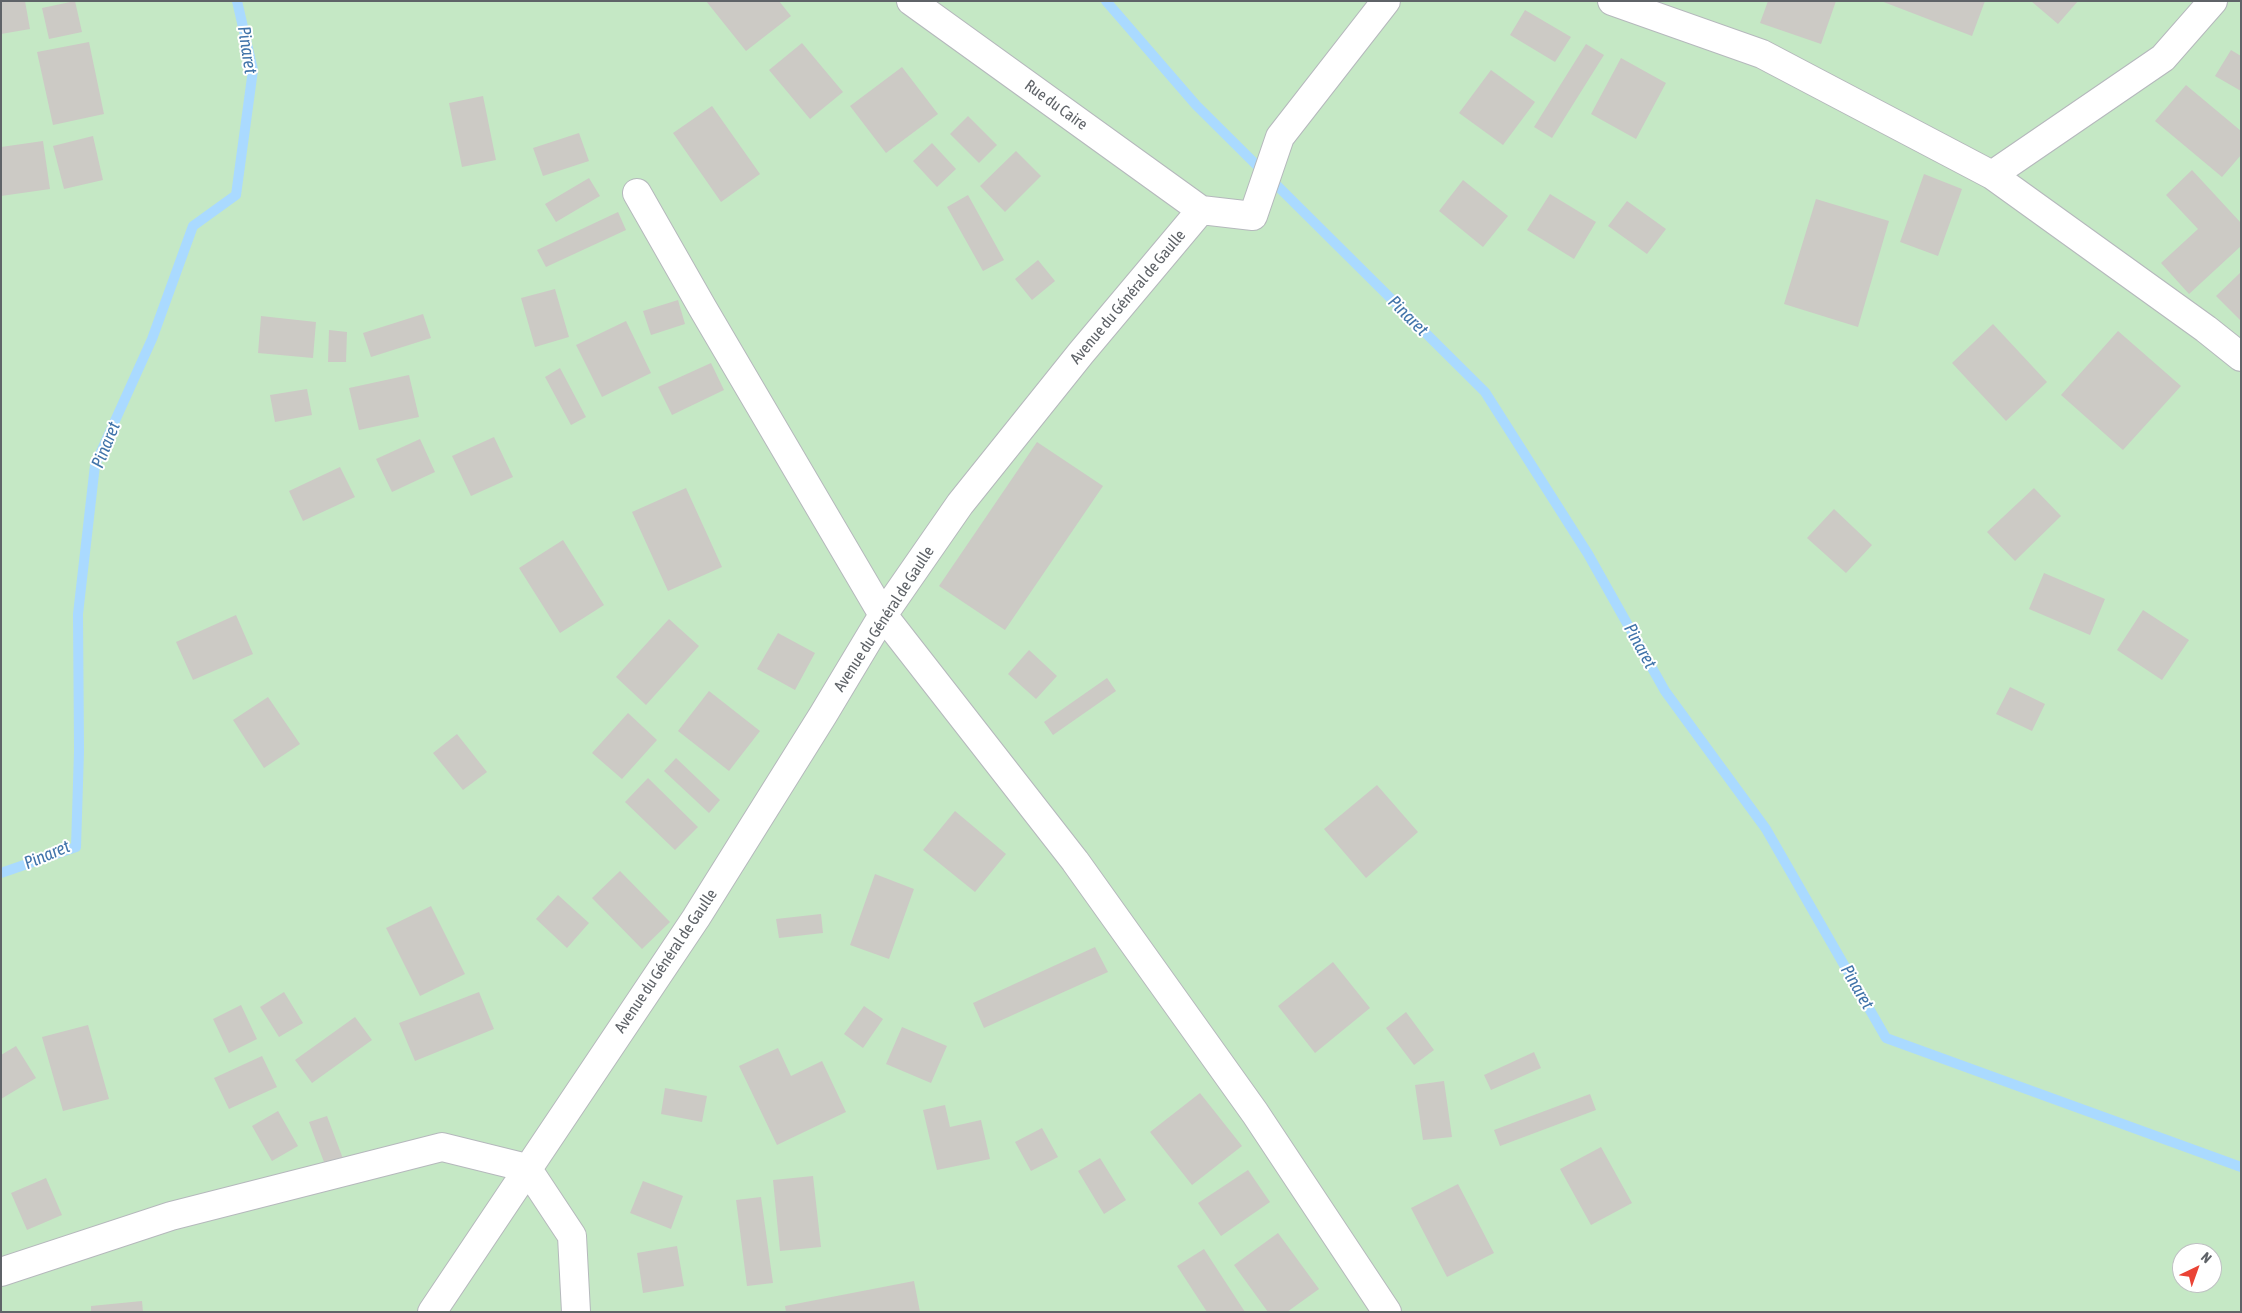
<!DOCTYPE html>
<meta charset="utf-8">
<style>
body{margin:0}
#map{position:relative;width:2242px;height:1313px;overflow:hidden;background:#f1efe8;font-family:"Asap Condensed",sans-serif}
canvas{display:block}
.frame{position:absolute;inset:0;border:2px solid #5f6368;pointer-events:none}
.north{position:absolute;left:2172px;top:1243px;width:50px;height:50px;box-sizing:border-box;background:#fff;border:1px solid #bfc1c3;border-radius:50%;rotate:42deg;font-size:14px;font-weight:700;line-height:20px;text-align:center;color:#5f6368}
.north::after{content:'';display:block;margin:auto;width:18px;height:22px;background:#ea4335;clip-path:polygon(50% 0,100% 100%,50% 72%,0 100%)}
</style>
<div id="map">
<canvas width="2242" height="1313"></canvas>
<div class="frame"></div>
<div class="north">N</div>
</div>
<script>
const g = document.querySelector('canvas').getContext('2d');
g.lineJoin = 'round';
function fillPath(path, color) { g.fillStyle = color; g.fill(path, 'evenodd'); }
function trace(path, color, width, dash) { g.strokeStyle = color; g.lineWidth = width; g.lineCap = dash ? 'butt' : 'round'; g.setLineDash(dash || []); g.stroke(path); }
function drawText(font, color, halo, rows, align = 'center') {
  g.font = font + ' "Asap Condensed",sans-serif'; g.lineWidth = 4; g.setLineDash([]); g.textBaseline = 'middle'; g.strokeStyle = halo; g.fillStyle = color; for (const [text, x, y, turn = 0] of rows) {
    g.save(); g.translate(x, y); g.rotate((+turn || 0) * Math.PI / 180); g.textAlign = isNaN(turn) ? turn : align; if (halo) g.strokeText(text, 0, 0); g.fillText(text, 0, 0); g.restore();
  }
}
fillPath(new Path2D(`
 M 1,1 L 2241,1 L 2241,1312 L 1,1312 ZM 2182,1253 L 2212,1253 L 2212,1283 L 2182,1283 Z`), '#c5e8c5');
trace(new Path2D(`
 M 1106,1 L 1196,105 L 1485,392 L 1588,554 L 1665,691 L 1766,829 L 1886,1038 L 2241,1167
 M 1,873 L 76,847 L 79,751 L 78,614 L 95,465 L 152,339 L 193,226 L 236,195 L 253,70 L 237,1`), '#aadaff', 10);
fillPath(new Path2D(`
 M 1,1 L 25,1 L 30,29 L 1,34 Z
 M 75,1 L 82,32 L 49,39 L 42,8 Z
 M 706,1 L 779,1 L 791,16 L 746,51 Z
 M 1768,1 L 1836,1 L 1821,44 L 1760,23 Z
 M 1881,1 L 1985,1 L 1972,36 Z
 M 2031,1 L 2078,1 L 2058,24 Z
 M 1525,10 L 1571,37 L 1555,62 L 1510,35 Z
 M 89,42 L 104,114 L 53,125 L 37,52 Z
 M 802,43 L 843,92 L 810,119 L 769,70 Z
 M 1586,44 L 1604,55 L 1552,138 L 1534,127 Z
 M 2231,50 L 2241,56 L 2241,91 L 2215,76 Z
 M 1621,58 L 1666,83 L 1636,139 L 1591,114 Z
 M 902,67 L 938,114 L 886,153 L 850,106 Z
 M 1491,70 L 1535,102 L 1503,145 L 1459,113 Z
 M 2186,85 L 2241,131 L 2241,155 L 2222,177 L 2155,121 Z
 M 483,96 L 496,160 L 462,167 L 449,103 Z
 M 712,106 L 760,174 L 721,202 L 673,133 Z
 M 968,116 L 997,145 L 979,163 L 950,134 Z
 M 579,133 L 589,161 L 543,176 L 533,148 Z
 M 93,136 L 103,180 L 64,189 L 53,146 Z
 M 43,141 L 50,189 L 1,196 L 1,147 Z
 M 932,143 L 956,169 L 937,187 L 913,161 Z
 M 1016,151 L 1041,176 L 1005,212 L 980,186 Z
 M 2192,170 L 2241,223 L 2241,246 L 2189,294 L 2161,263 L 2198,229 L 2166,195 Z
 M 1924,174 L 1962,189 L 1938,256 L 1900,242 Z
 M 589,178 L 600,196 L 556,222 L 545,204 Z
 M 1463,180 L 1508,216 L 1483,247 L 1439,211 Z
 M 1550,194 L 1596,222 L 1574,259 L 1527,230 Z
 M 968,195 L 1004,260 L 983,271 L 947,207 Z
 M 1816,199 L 1889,221 L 1858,327 L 1784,304 Z
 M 1627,201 L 1666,229 L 1647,254 L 1608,226 Z
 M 618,212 L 626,230 L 546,267 L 537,250 Z
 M 1038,260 L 1055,281 L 1032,300 L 1015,279 Z
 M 2241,272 L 2241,321 L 2216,296 Z
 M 555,289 L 569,337 L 535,347 L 521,298 Z
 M 678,300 L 685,324 L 651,335 L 643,311 Z
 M 423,314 L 431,338 L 371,357 L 363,333 Z
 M 261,316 L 316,322 L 313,358 L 258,353 Z
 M 626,321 L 651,373 L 602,397 L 576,345 Z
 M 1993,324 L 2047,382 L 2006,421 L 1952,363 Z
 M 329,330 L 347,332 L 346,362 L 328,362 Z
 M 2118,331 L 2181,386 L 2123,450 L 2061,395 Z
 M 711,363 L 724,390 L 672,415 L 658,387 Z
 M 560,368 L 586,417 L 571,425 L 545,377 Z
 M 409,375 L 419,417 L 359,430 L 349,388 Z
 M 307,389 L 312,415 L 275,422 L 270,395 Z
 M 494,437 L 513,477 L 471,496 L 452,456 Z
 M 420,439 L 435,472 L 392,492 L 376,459 Z
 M 1037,442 L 1103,486 L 1005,630 L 939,586 Z
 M 340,467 L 355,497 L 303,521 L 289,491 Z
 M 686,488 L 722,567 L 668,591 L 632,512 Z
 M 2034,488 L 2061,516 L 2015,561 L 1987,532 Z
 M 1834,509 L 1872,545 L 1846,573 L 1807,538 Z
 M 563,540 L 604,605 L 560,633 L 519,568 Z
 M 2044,573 L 2105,599 L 2090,635 L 2029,609 Z
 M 2143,610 L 2189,640 L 2162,680 L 2117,650 Z
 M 236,615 L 253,654 L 193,680 L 176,642 Z
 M 669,619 L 699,646 L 646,705 L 616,677 Z
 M 778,633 L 815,653 L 795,690 L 757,669 Z
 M 1029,650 L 1057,676 L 1036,699 L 1008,674 Z
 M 1107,678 L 1116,691 L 1053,735 L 1044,722 Z
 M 2010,687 L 2045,704 L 2032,731 L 1996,714 Z
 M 709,691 L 760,731 L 729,771 L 678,731 Z
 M 268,697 L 300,744 L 264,768 L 233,720 Z
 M 628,713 L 657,740 L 622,779 L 592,753 Z
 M 457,734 L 487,772 L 463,790 L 433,753 Z
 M 676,758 L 720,800 L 709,813 L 664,771 Z
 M 648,778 L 698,827 L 675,850 L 625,802 Z
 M 1377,785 L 1418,832 L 1366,878 L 1324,829 Z
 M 955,811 L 1006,854 L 975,892 L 923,850 Z
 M 620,871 L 670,922 L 642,949 L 592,898 Z
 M 875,874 L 914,889 L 889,959 L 850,945 Z
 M 558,895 L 589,923 L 567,948 L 536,919 Z
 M 431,906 L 465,974 L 420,996 L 386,928 Z
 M 821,914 L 823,933 L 779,938 L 776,919 Z
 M 1095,947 L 1108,972 L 984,1028 L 973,1003 Z
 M 1333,962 L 1370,1008 L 1315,1053 L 1278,1006 Z
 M 284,992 L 303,1023 L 279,1037 L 260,1007 Z
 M 479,992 L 494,1029 L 415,1061 L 399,1023 Z
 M 241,1005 L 257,1039 L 229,1053 L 213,1019 Z
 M 864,1006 L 883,1019 L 863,1048 L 844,1034 Z
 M 1406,1012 L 1434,1050 L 1414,1065 L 1386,1028 Z
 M 355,1017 L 372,1040 L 312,1083 L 295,1060 Z
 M 88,1025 L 109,1099 L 63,1111 L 42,1037 Z
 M 902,1027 L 947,1046 L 931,1083 L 886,1064 Z
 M 16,1046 L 36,1078 L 1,1099 L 1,1055 Z
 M 778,1048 L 791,1076 L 822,1061 L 846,1112 L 777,1145 L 739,1066 Z
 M 1534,1052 L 1541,1068 L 1491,1090 L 1484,1075 Z
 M 262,1056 L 277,1087 L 229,1109 L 214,1078 Z
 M 1444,1081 L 1452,1137 L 1423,1140 L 1415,1085 Z
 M 665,1088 L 707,1096 L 702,1122 L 661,1114 Z
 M 1200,1093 L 1242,1146 L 1192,1185 L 1150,1132 Z
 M 1590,1094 L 1596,1110 L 1500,1146 L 1494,1130 Z
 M 945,1105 L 950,1127 L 981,1120 L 990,1159 L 937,1170 L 923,1110 Z
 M 278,1111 L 298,1146 L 272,1161 L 252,1126 Z
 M 327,1116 L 345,1164 L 327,1170 L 309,1122 Z
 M 1042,1128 L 1058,1157 L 1031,1171 L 1015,1142 Z
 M 1601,1147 L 1632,1203 L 1591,1225 L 1560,1169 Z
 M 1100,1158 L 1126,1200 L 1104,1214 L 1078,1171 Z
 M 1248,1170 L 1270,1202 L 1221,1236 L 1198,1203 Z
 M 813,1176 L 821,1247 L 780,1251 L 773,1180 Z
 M 46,1178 L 62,1215 L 27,1230 L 11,1193 Z
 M 643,1181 L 683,1196 L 671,1229 L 630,1213 Z
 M 1458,1184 L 1494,1253 L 1447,1277 L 1411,1208 Z
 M 761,1197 L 773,1283 L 747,1286 L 736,1200 Z
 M 1278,1233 L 1319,1289 L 1287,1312 L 1268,1312 L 1234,1265 Z
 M 677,1246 L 684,1286 L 643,1293 L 637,1253 Z
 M 1204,1249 L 1245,1312 L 1207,1312 L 1177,1266 Z
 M 914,1281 L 920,1312 L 786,1312 L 785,1306 Z
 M 142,1301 L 143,1312 L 91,1312 L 91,1306 Z`), '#cccac5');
const minor = new Path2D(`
 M 911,1 L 1201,210
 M 1612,1 L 1762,54 L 1992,175 L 2206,329 L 2241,357
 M 1992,175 L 2163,58 L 2213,1
 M 637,193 L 702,307 L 883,615 L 1075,861 L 1255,1113 L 1387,1312
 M 1,1272 L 171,1216 L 442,1147 L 527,1168 L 572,1236 L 576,1312
 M 432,1312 L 696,918 L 823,715 L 883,615 L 960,504 L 1081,353 L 1201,210 L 1253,216 L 1280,137 L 1386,1`);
trace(minor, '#b5b8bc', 30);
trace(minor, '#fff', 28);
drawText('16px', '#5f6368', '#fff', [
 ["Rue du Caire",1056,105,36],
 ["Avenue du Général de Gaulle",1128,297,-50],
 ["Avenue du Général de Gaulle",884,619,-57],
 ["Avenue du Général de Gaulle",666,961,-56]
]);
drawText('italic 18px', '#4174aa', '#fff', [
 ["Pinaret",247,50,81],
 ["Pinaret",1408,316,45],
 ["Pinaret",106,445,-68],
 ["Pinaret",1640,646,61],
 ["Pinaret",47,855,-23],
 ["Pinaret",1857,987,60]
]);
</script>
